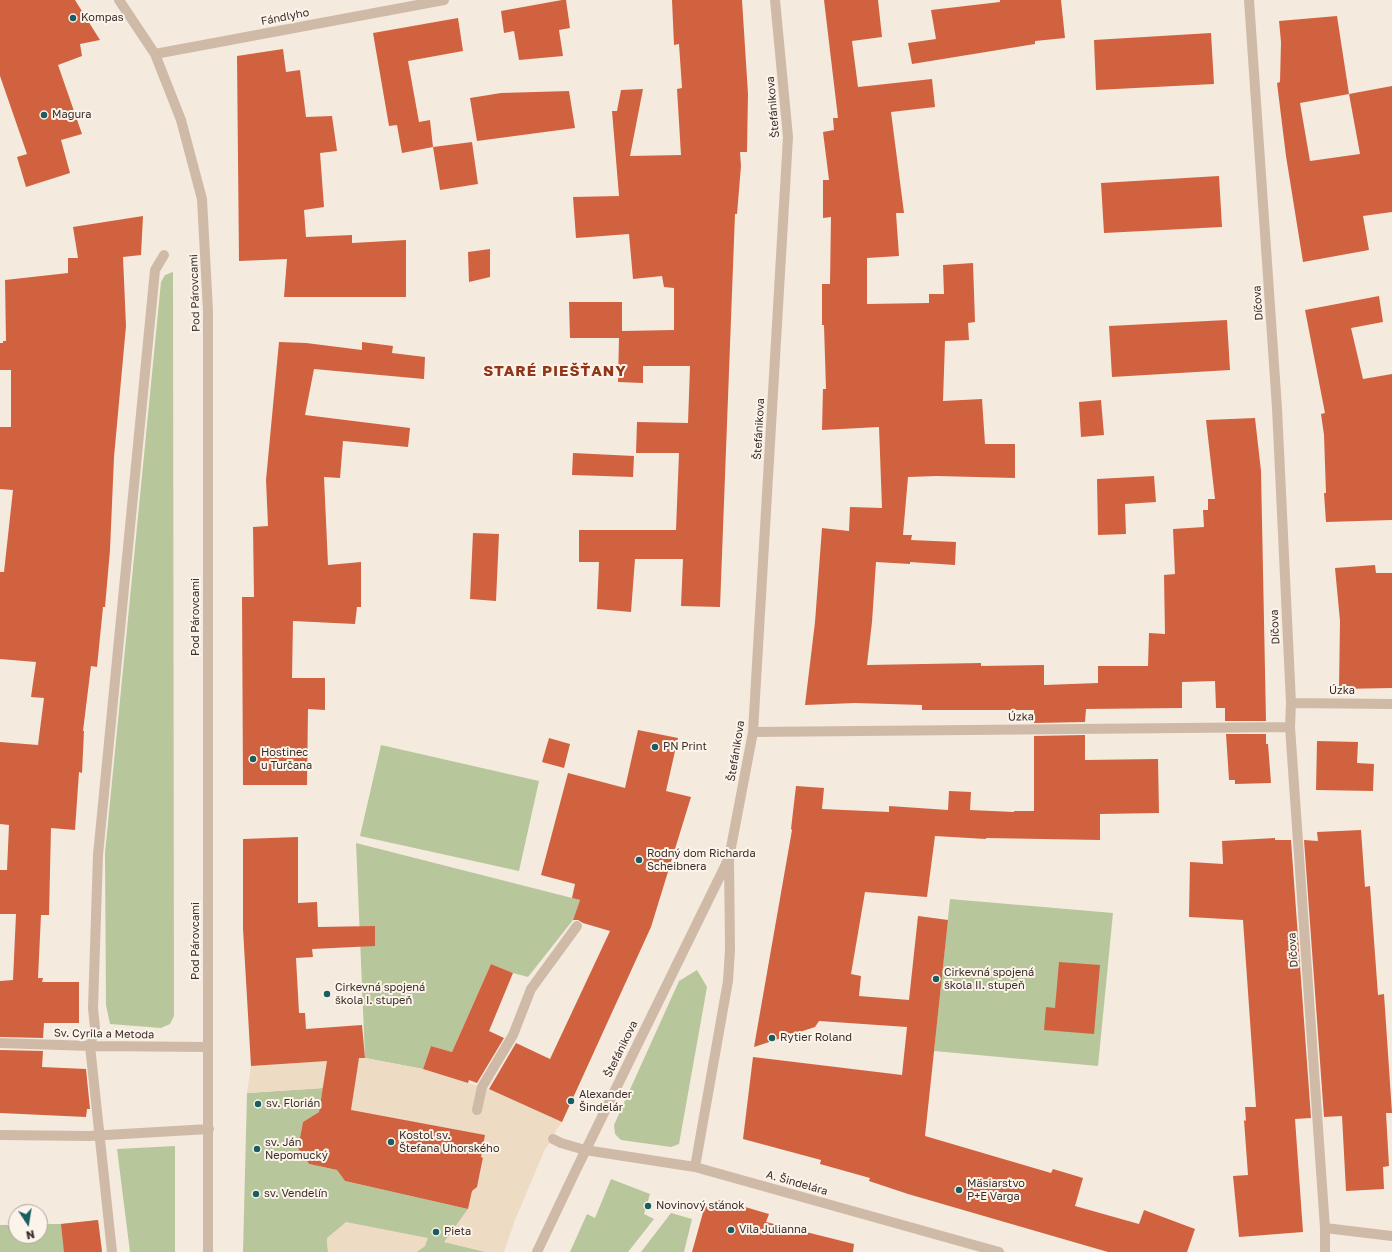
<!DOCTYPE html>
<meta charset="utf-8">
<style>
body{margin:0}
#map{position:relative;width:1392px;height:1252px;overflow:hidden;background:#f5eade;font-family:"Golos Text",sans-serif}
canvas{display:block}
.north{position:absolute;left:8px;top:1204px;width:40px;height:40px;box-sizing:border-box;background:#fcf4eb;border:1px solid #afa59d;border-radius:50%;rotate:168deg;font-size:11px;font-weight:700;line-height:16px;text-align:center;color:#3b2e29}
.north::after{content:'';display:block;margin:auto;width:14px;height:18px;background:#1a5d61;clip-path:polygon(50% 0,100% 100%,50% 72%,0 100%)}
</style>
<div id="map">
<canvas width="1392" height="1252"></canvas>
<div class="north">N</div>
</div>
<script>
const g = document.querySelector('canvas').getContext('2d');
g.lineJoin = 'round';
function fillPath(path, color) { g.fillStyle = color; g.fill(path, 'evenodd'); }
function trace(path, color, width, dash) { g.strokeStyle = color; g.lineWidth = width; g.lineCap = dash ? 'butt' : 'round'; g.setLineDash(dash || []); g.stroke(path); }
function drawText(font, color, halo, rows, align = 'center') {
  g.font = font + ' "Golos Text",sans-serif'; g.lineWidth = 4; g.setLineDash([]); g.textBaseline = 'middle'; g.strokeStyle = halo; g.fillStyle = color; for (const [text, x, y, turn = 0] of rows) {
    g.save(); g.translate(x, y); g.rotate((+turn || 0) * Math.PI / 180); g.textAlign = isNaN(turn) ? turn : align; if (halo) g.strokeText(text, 0, 0); g.fillText(text, 0, 0); g.restore();
  }
}
fillPath(new Path2D(`
 M 173,272 L 174,1016 L 170,1024 L 161,1028 L 110,1024 L 106,1005 L 105,853 L 161,282 L 165,275 Z
 M 381,745 L 539,781 L 519,871 L 360,836 Z
 M 356,843 L 580,900 L 573,920 L 528,977 L 513,973 L 491,964 L 452,1052 L 431,1046 L 423,1069 L 365,1058 Z
 M 950,899 L 1113,913 L 1098,1066 L 934,1051 Z
 M 697,970 L 707,987 L 679,1144 L 671,1147 L 621,1140 L 615,1134 L 614,1125 L 679,981 Z
 M 323,1088 L 319,1112 L 303,1122 L 298,1148 L 309,1164 L 337,1170 L 345,1181 L 468,1209 L 445,1242 L 486,1252 L 416,1252 L 425,1246 L 327,1238 L 328,1252 L 243,1252 L 247,1093 Z
 M 175,1146 L 175,1252 L 130,1252 L 117,1149 Z
 M 611,1179 L 650,1194 L 644,1214 L 654,1219 L 628,1252 L 570,1252 L 587,1214 L 595,1218 Z
 M 671,1213 L 692,1219 L 684,1252 L 641,1252 Z
 M 98,1220 L 102,1252 L 0,1252 L 0,1225 L 16,1225 L 16,1236 L 40,1236 L 40,1224 L 61,1224 Z`), '#b8c69c');
fillPath(new Path2D(`
 M 365,1058 L 423,1069 L 468,1083 L 495,1091 L 562,1122 L 555,1132 L 553,1139 L 545,1149 L 515,1220 L 504,1252 L 486,1252 L 444,1242 L 468,1209 L 472,1191 L 477,1187 L 483,1159 L 481,1157 L 350,1116 L 353,1094 L 323,1088 L 247,1093 L 251,1066 Z
 M 346,1222 L 428,1238 L 425,1246 L 416,1252 L 328,1252 L 327,1238 Z`), '#eedbc4');
fillPath(new Path2D(`
 M 0,0 L 75,0 L 100,40 L 80,44 L 82,56 L 58,65 L 82,134 L 61,140 L 70,173 L 26,187 L 17,157 L 27,154 L 0,76 Z
 M 562,0 L 566,0 L 570,28 L 559,30 L 563,56 L 519,60 L 514,31 L 504,33 L 501,11 Z
 M 672,0 L 742,0 L 748,94 L 747,152 L 740,152 L 741,166 L 737,214 L 735,214 L 720,607 L 681,606 L 683,559 L 635,559 L 631,612 L 597,609 L 599,562 L 579,562 L 579,530 L 676,530 L 679,453 L 636,453 L 637,422 L 688,423 L 690,366 L 643,366 L 643,383 L 618,382 L 619,338 L 570,338 L 569,302 L 622,302 L 622,331 L 674,330 L 674,288 L 664,287 L 662,276 L 633,279 L 629,234 L 576,238 L 573,197 L 619,196 L 612,111 L 617,111 L 621,90 L 643,89 L 630,156 L 681,155 L 677,89 L 682,88 L 679,44 L 674,45 Z
 M 824,0 L 878,0 L 882,37 L 852,41 L 858,87 L 932,79 L 935,107 L 891,112 L 904,213 L 896,213 L 899,256 L 867,258 L 867,304 L 929,303 L 929,294 L 944,294 L 943,265 L 973,263 L 975,322 L 968,323 L 969,340 L 945,341 L 943,401 L 982,399 L 985,444 L 1015,444 L 1015,478 L 937,476 L 908,477 L 903,535 L 912,535 L 911,540 L 956,542 L 955,565 L 910,562 L 910,564 L 876,562 L 872,622 L 867,665 L 981,663 L 981,666 L 1044,665 L 1044,685 L 1098,683 L 1098,666 L 1148,666 L 1149,633 L 1165,634 L 1164,575 L 1175,574 L 1173,529 L 1204,527 L 1203,510 L 1208,510 L 1208,499 L 1215,499 L 1206,420 L 1255,418 L 1261,471 L 1266,721 L 1225,721 L 1225,708 L 1216,708 L 1215,681 L 1182,682 L 1182,708 L 1086,709 L 1085,722 L 1034,723 L 1034,710 L 922,710 L 922,705 L 855,703 L 805,705 L 815,622 L 822,528 L 849,531 L 850,507 L 882,508 L 879,427 L 822,430 L 823,389 L 826,389 L 824,325 L 822,325 L 822,284 L 830,284 L 831,217 L 823,218 L 823,180 L 829,180 L 823,132 L 834,130 L 833,118 L 838,118 Z
 M 1000,0 L 1061,0 L 1065,38 L 1035,41 L 1035,44 L 912,64 L 908,43 L 936,39 L 931,10 L 1000,2 Z
 M 1337,16 L 1349,94 L 1392,86 L 1392,212 L 1363,216 L 1369,250 L 1303,262 L 1286,156 L 1277,83 L 1280,82 L 1281,42 L 1279,21 ZM 1349,94 L 1360,154 L 1310,161 L 1300,103 Z
 M 458,18 L 463,51 L 408,61 L 419,122 L 430,120 L 433,147 L 402,153 L 397,125 L 389,126 L 373,33 Z
 M 1211,33 L 1214,84 L 1096,90 L 1094,40 Z
 M 283,49 L 286,72 L 300,70 L 306,117 L 332,116 L 337,151 L 320,153 L 324,207 L 304,210 L 306,237 L 352,235 L 352,243 L 406,240 L 406,297 L 284,297 L 287,259 L 239,261 L 237,56 Z
 M 569,91 L 575,128 L 477,141 L 470,98 L 501,93 Z
 M 472,142 L 478,184 L 440,190 L 433,147 Z
 M 1219,176 L 1222,227 L 1104,233 L 1101,183 Z
 M 143,216 L 141,255 L 123,257 L 126,326 L 114,457 L 110,550 L 105,607 L 103,607 L 97,667 L 91,666 L 83,731 L 84,731 L 82,773 L 79,772 L 75,830 L 51,828 L 49,915 L 41,915 L 38,978 L 43,978 L 42,982 L 79,982 L 79,1023 L 44,1023 L 43,1038 L 0,1037 L 0,981 L 13,980 L 16,914 L 0,914 L 0,870 L 7,870 L 9,825 L 0,824 L 0,742 L 38,745 L 44,698 L 31,697 L 36,662 L 0,659 L 0,572 L 4,572 L 13,490 L 0,489 L 0,427 L 11,427 L 11,370 L 0,370 L 0,343 L 3,343 L 3,341 L 6,341 L 5,280 L 68,273 L 68,258 L 78,258 L 73,227 Z
 M 490,249 L 490,277 L 469,282 L 468,252 Z
 M 1379,296 L 1383,322 L 1351,328 L 1363,379 L 1392,374 L 1392,520 L 1326,522 L 1324,493 L 1326,493 L 1324,435 L 1321,414 L 1325,413 L 1305,310 Z
 M 1227,320 L 1230,370 L 1112,377 L 1109,326 Z
 M 279,342 L 306,343 L 362,350 L 362,342 L 393,346 L 392,353 L 425,357 L 424,379 L 314,369 L 305,415 L 410,428 L 408,447 L 343,441 L 340,478 L 324,477 L 328,565 L 361,562 L 361,607 L 357,607 L 355,624 L 293,621 L 292,678 L 325,678 L 325,710 L 308,709 L 307,785 L 243,785 L 242,597 L 254,597 L 253,527 L 268,526 L 266,480 Z
 M 1101,400 L 1104,435 L 1081,437 L 1079,402 Z
 M 573,453 L 634,456 L 633,477 L 572,475 Z
 M 1154,476 L 1156,502 L 1125,504 L 1126,534 L 1098,535 L 1097,479 Z
 M 473,533 L 499,534 L 496,601 L 470,599 Z
 M 1375,565 L 1376,573 L 1392,573 L 1392,688 L 1339,689 L 1340,621 L 1335,568 Z
 M 638,730 L 678,738 L 666,791 L 691,797 L 651,927 L 562,1122 L 489,1089 L 516,1043 L 550,1059 L 610,931 L 583,923 L 578,920 L 573,920 L 580,900 L 572,898 L 575,884 L 541,875 L 568,773 L 625,788 Z
 M 1226,734 L 1266,734 L 1266,744 L 1268,744 L 1271,783 L 1235,784 L 1235,780 L 1229,780 Z
 M 1085,735 L 1085,760 L 1158,759 L 1159,813 L 1100,814 L 1100,840 L 986,838 L 986,839 L 935,836 L 927,897 L 865,892 L 851,974 L 861,976 L 859,996 L 909,1000 L 918,916 L 948,920 L 925,1136 L 1051,1173 L 1053,1169 L 1083,1178 L 1075,1206 L 1139,1224 L 1144,1210 L 1195,1229 L 1187,1252 L 1108,1252 L 908,1194 L 869,1181 L 870,1178 L 820,1164 L 821,1160 L 743,1139 L 753,1057 L 902,1075 L 907,1027 L 819,1021 L 815,1027 L 754,1047 L 792,830 L 791,829 L 796,786 L 824,788 L 822,809 L 889,812 L 889,806 L 948,810 L 949,791 L 971,792 L 970,810 L 1014,812 L 1014,811 L 1034,811 L 1034,736 Z
 M 549,738 L 570,744 L 564,768 L 542,762 Z
 M 1317,741 L 1358,742 L 1357,763 L 1374,764 L 1373,791 L 1316,790 Z
 M 1361,830 L 1365,887 L 1370,886 L 1378,995 L 1384,994 L 1392,1113 L 1386,1113 L 1389,1166 L 1383,1167 L 1384,1189 L 1346,1191 L 1342,1116 L 1324,1117 L 1304,840 L 1318,841 L 1317,832 Z
 M 298,837 L 298,903 L 317,902 L 318,927 L 375,926 L 375,946 L 312,949 L 313,957 L 296,958 L 299,1013 L 305,1013 L 306,1029 L 362,1025 L 365,1058 L 359,1058 L 351,1110 L 485,1135 L 481,1157 L 483,1158 L 480,1172 L 477,1187 L 472,1191 L 468,1209 L 345,1181 L 337,1170 L 309,1164 L 298,1148 L 303,1122 L 319,1112 L 327,1061 L 251,1066 L 243,929 L 243,839 Z
 M 1275,838 L 1275,840 L 1291,840 L 1311,1118 L 1295,1119 L 1303,1232 L 1239,1237 L 1233,1176 L 1248,1175 L 1244,1120 L 1246,1121 L 1245,1107 L 1256,1107 L 1243,920 L 1189,917 L 1190,862 L 1223,864 L 1222,841 Z
 M 1059,962 L 1100,965 L 1094,1034 L 1044,1030 L 1046,1007 L 1055,1008 Z
 M 491,964 L 513,973 L 489,1031 L 504,1038 L 477,1083 L 469,1080 L 468,1083 L 423,1069 L 431,1046 L 452,1052 Z
 M 0,1050 L 43,1051 L 42,1067 L 86,1069 L 90,1109 L 87,1109 L 86,1117 L 0,1113 Z
 M 721,1200 L 769,1214 L 766,1222 L 854,1244 L 853,1252 L 692,1252 L 704,1209 L 711,1202 Z
 M 98,1220 L 102,1252 L 64,1252 L 61,1224 Z`), '#d16240');
trace(new Path2D(`
 M 477,1110 L 482,1087 L 513,1035 L 531,989 L 577,926
 M 553,1139 L 561,1143 L 585,1150`), '#cfbaa8', 10);
trace(new Path2D(`
 M 119,0 L 155,54 L 181,120 L 202,199 L 208,311 L 208,1252
 M 1249,0 L 1277,408 L 1291,703 L 1290,727 L 1325,1228 L 1325,1252
 M 155,54 L 444,0
 M 1291,703 L 1392,704
 M 753,732 L 1290,727
 M 0,1043 L 90,1046 L 208,1047
 M 0,1135 L 89,1136 L 209,1129
 M 585,1150 L 695,1167 L 999,1252
 M 695,1167 L 728,981 L 730,950 L 729,858 L 753,732 L 788,137 L 775,0
 M 1325,1228 L 1392,1236
 M 112,1252 L 90,1046 L 95,1028 L 93,1008 L 98,855 L 155,270 L 164,255
 M 537,1252 L 575,1172 L 728,860`), '#cfbaa8', 10);
for (const [x, y, r, color] of [
 [73,18,4,"#1a5d61"],
 [44,115,4,"#1a5d61"],
 [655,747,4,"#1a5d61"],
 [253,759,4,"#1a5d61"],
 [639,860,4,"#1a5d61"],
 [936,979,4,"#1a5d61"],
 [327,994,4,"#1a5d61"],
 [772,1038,4,"#1a5d61"],
 [571,1101,4,"#1a5d61"],
 [258,1104,4,"#1a5d61"],
 [391,1142,4,"#1a5d61"],
 [257,1149,4,"#1a5d61"],
 [959,1190,4,"#1a5d61"],
 [256,1194,4,"#1a5d61"],
 [648,1206,4,"#1a5d61"],
 [731,1230,4,"#1a5d61"],
 [436,1232,4,"#1a5d61"]
]) { const dot = new Path2D(); dot.arc(x, y, r, 0, 2 * Math.PI); g.fillStyle = color; g.fill(dot); trace(dot, '#fcf4eb', 1.5); }
drawText('11px', '#3b2e29', '#fcf4eb', [
 ["Fándlyho",285,17,-11],
 ["Štefánikova",773,107,-95],
 ["Pod Párovcami",195,293,-92],
 ["Díčova",1258,303,-94],
 ["Štefánikova",759,429,-87],
 ["Pod Párovcami",196,617,-90],
 ["Díčova",1275,627,-93],
 ["Úzka",1342,691],
 ["Úzka",1021,717,-1],
 ["Štefánikova",736,751,-81],
 ["Pod Párovcami",196,941,-90],
 ["Díčova",1293,950,-94],
 ["Sv. Cyrila a Metoda",104,1034,1],
 ["Štefánikova",621,1049,-64],
 ["A. Šindelára",797,1183,16]
]);
drawText('11px', '#3b2e29', '#fcf4eb', [
 ["Kompas",81,18],
 ["Magura",52,115],
 ["PN Print",663,747],
 ["Hostinec",261,753],
 ["u Turčana",261,766],
 ["Rodný dom Richarda",647,854],
 ["Scheibnera",647,867],
 ["Cirkevná spojená",944,973],
 ["škola II. stupeň",944,986],
 ["Cirkevná spojená",335,988],
 ["škola I. stupeň",335,1001],
 ["Rytier Roland",780,1038],
 ["Alexander",579,1095],
 ["Šindelár",579,1108],
 ["sv. Florián",266,1104],
 ["Kostol sv.",399,1136],
 ["Štefana Uhorského",399,1149],
 ["sv. Ján",265,1143],
 ["Nepomucký",265,1156],
 ["Mäsiarstvo",967,1184],
 ["P+E Varga",967,1197],
 ["sv. Vendelín",264,1194],
 ["Novinový stánok",656,1206],
 ["Vila Julianna",739,1230],
 ["Pieta",444,1232]
], 'left');
g.letterSpacing = '1px';
drawText('bold 15px', '#92361a', '#fcf4eb', [
 ["STARÉ PIEŠŤANY",555,371]
]);
g.letterSpacing = '0px';
</script>
